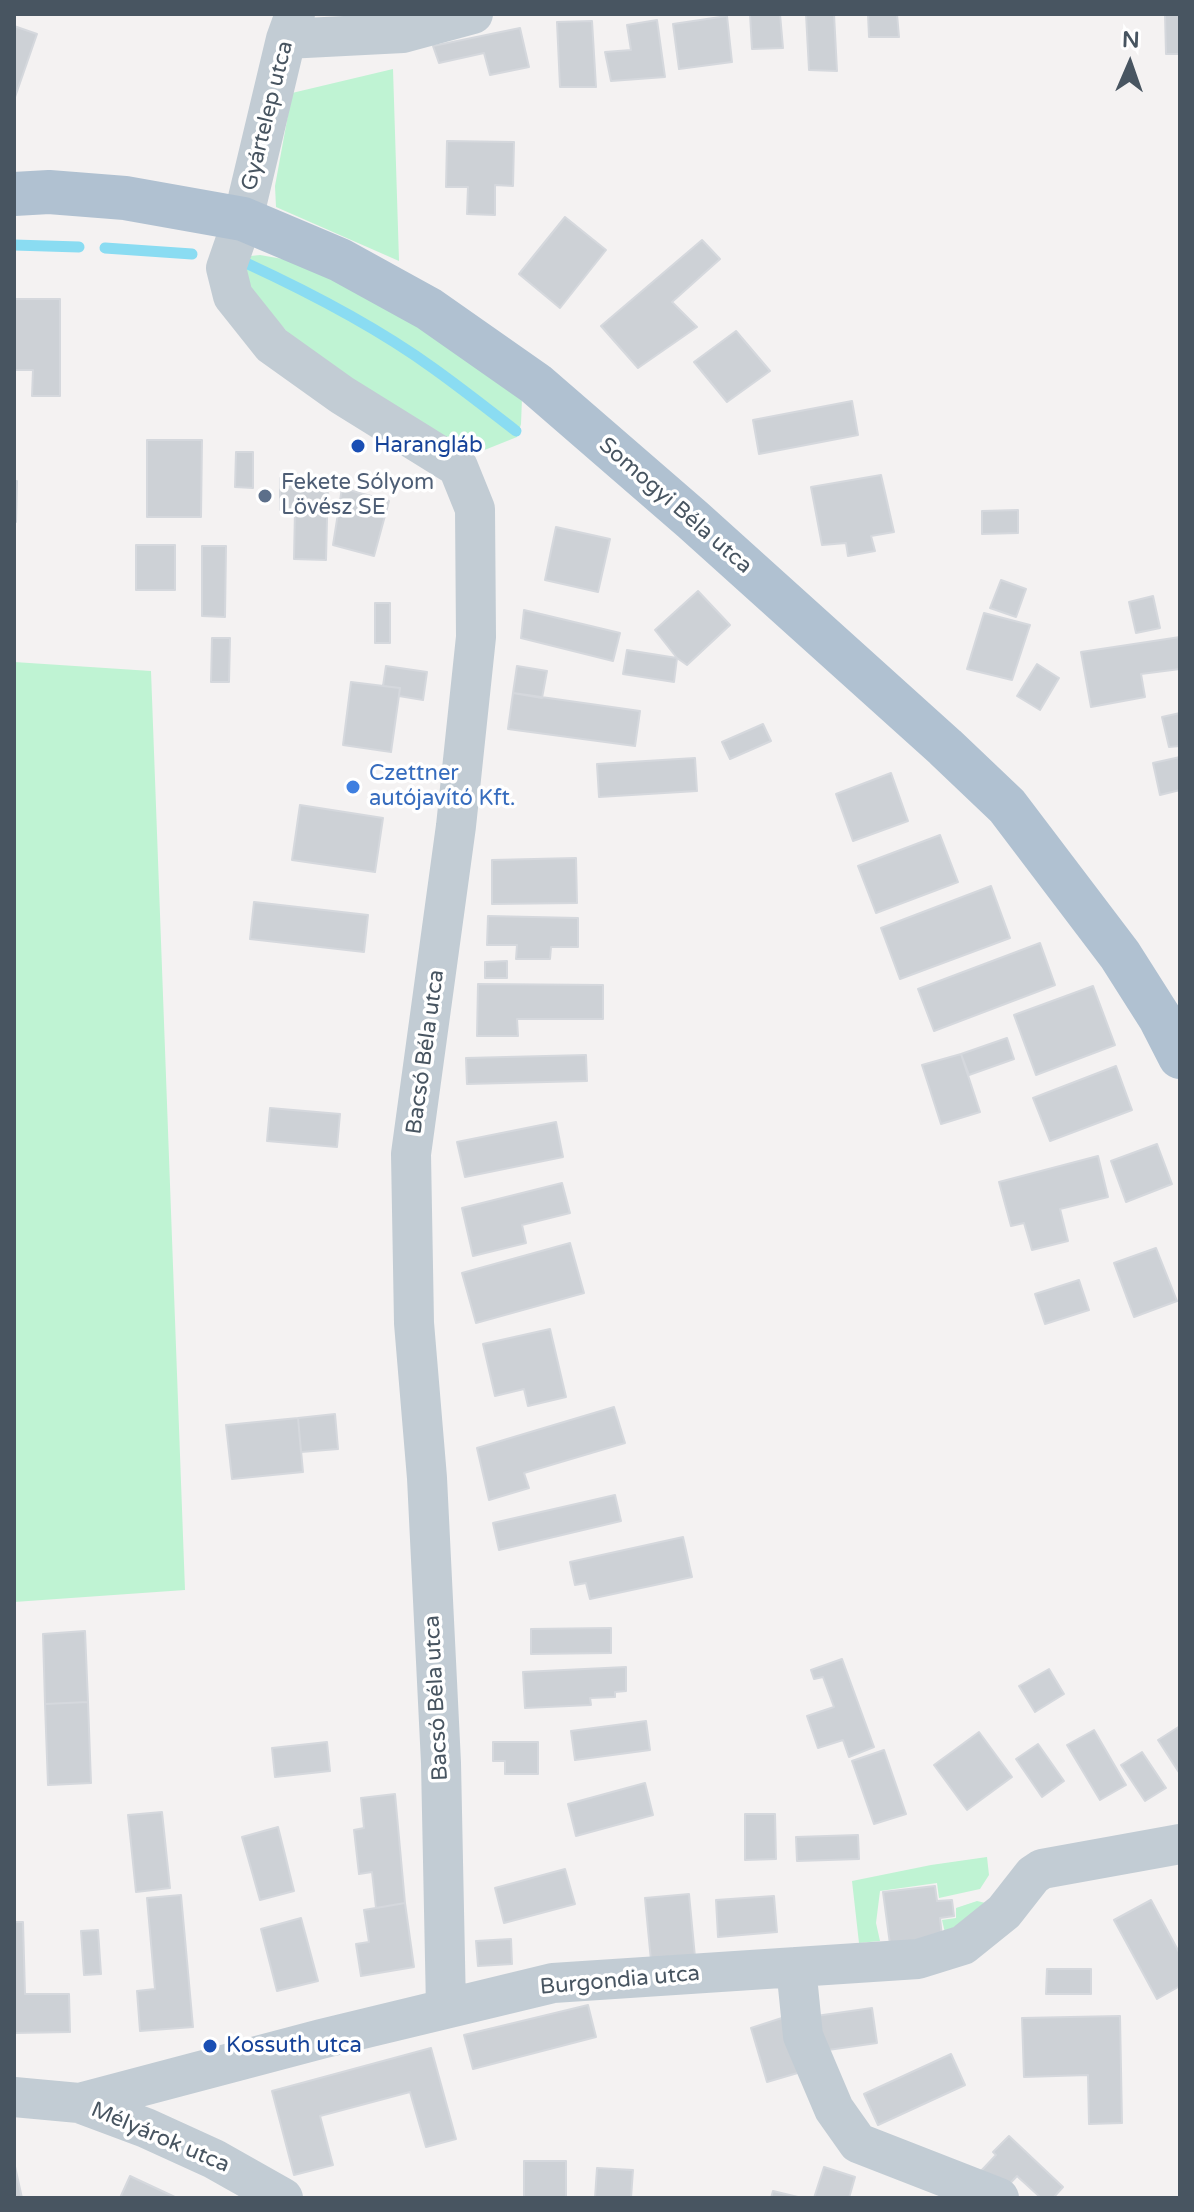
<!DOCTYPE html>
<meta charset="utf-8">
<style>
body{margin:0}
#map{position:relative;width:1194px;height:2212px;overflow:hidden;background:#f4f2f2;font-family:"Varela Round",sans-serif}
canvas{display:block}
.frame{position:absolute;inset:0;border:16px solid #485561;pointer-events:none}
.north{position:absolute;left:1090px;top:24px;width:80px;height:80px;-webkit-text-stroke:6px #fff;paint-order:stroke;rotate:2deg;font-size:22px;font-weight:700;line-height:32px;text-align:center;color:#485561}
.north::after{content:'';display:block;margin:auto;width:28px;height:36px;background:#485561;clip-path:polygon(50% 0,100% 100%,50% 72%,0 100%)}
</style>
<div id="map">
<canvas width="1194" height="2212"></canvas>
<div class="frame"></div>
<div class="north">N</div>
</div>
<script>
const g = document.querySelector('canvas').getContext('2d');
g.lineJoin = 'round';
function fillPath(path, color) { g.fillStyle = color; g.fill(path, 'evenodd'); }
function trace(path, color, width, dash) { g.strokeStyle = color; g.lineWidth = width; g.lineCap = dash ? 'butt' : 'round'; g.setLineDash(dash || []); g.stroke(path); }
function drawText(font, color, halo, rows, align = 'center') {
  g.font = font + ' "Varela Round",sans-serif'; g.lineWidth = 7; g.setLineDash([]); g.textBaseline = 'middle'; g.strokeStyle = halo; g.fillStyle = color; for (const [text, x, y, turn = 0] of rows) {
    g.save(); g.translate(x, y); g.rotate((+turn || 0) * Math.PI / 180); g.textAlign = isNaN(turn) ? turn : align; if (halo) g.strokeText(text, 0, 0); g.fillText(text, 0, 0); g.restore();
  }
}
fillPath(new Path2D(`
 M 393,69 L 399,261 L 276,207 L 275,186 L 292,93 Z
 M 260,255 L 300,262 L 398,312 L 522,398 L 521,424 L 517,437 L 472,455 L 317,364 L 255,297 L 243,275 L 241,257 Z
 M 14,662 L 151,671 L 185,1590 L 14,1602 Z
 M 987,1857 L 989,1875 L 980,1889 L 939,1898 L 937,1883 L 880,1891 L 876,1923 L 880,1941 L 859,1943 L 852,1881 L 931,1865 Z
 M 977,1901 L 990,1904 L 945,1933 L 942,1920 L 956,1918 L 956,1908 Z`), '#bff3d3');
trace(new Path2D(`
 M 14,245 L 79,247
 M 105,248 L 192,254
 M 246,263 C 311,293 375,326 433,368 C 461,388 489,410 516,431`), '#8adcf2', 11);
const building = new Path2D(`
 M 750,14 L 780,14 L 783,48 L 752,49 Z
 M 806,14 L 834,14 L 837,71 L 809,70 Z
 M 868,14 L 897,14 L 899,37 L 869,37 Z
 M 1165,14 L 1180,14 L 1180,54 L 1166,54 Z
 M 727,16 L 732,62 L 679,69 L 673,24 Z
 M 657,20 L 665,77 L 611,81 L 605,52 L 631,50 L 627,25 Z
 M 592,21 L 596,87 L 560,87 L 557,22 Z
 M 14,26 L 37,34 L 14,100 Z
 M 520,28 L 529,67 L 490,75 L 484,53 L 439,63 L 433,46 Z
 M 447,141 L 514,142 L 513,186 L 495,185 L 495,215 L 467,214 L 468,187 L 446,187 Z
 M 565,217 L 606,250 L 560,308 L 519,274 Z
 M 702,240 L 720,259 L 672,302 L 697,327 L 638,368 L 601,326 Z
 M 14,299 L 60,299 L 60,396 L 32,396 L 33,370 L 14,370 Z
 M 736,331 L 770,371 L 727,402 L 694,362 Z
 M 852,401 L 858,435 L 759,454 L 753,420 Z
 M 147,440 L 202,440 L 201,517 L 147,517 Z
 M 236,452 L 253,452 L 253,488 L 235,487 Z
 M 881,475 L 894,532 L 871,536 L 875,551 L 848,556 L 846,543 L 822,545 L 811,487 Z
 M 280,478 L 328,479 L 326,560 L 294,559 L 295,509 L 280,510 Z
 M 14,481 L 17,481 L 16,522 L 14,522 Z
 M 342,488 L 389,501 L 374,556 L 333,545 Z
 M 1018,510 L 1018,533 L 982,534 L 982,511 Z
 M 556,527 L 610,539 L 598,592 L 545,580 Z
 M 136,545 L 175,545 L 175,590 L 136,590 Z
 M 202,546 L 226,546 L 225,617 L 202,616 Z
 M 1001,580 L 1026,589 L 1016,617 L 990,608 Z
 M 698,591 L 730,625 L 687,665 L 677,658 L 655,630 Z
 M 1153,596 L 1160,628 L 1136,633 L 1129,602 Z
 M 375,603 L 390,603 L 390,643 L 375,643 Z
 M 524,610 L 620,633 L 613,661 L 521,638 Z
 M 984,613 L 1030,625 L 1012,680 L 967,669 Z
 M 1180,637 L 1180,669 L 1141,674 L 1145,697 L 1091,707 L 1081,652 Z
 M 212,638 L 230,638 L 229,682 L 211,682 Z
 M 627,650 L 677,658 L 674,682 L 623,674 Z
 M 1037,664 L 1059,678 L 1040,710 L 1017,696 Z
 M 386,666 L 427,672 L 423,700 L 399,696 L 400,688 L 383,686 Z
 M 517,666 L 547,671 L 542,698 L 513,693 Z
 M 351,682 L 400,688 L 391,752 L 343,745 Z
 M 513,693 L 640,711 L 635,746 L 508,729 Z
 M 1180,713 L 1180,746 L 1169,747 L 1162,717 Z
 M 763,724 L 771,741 L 730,759 L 722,742 Z
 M 1180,757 L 1180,790 L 1160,795 L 1153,763 Z
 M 695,758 L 697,791 L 599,797 L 597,764 Z
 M 891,773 L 908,821 L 853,841 L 836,794 Z
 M 300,805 L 383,818 L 375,872 L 292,860 Z
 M 940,835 L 958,882 L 876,913 L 858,866 Z
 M 576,858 L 577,903 L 492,904 L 492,860 Z
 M 991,886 L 1010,938 L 900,979 L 881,928 Z
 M 254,902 L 368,915 L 364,952 L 250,939 Z
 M 488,916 L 578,918 L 578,947 L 551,947 L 550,959 L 516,959 L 517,945 L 487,945 Z
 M 1040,943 L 1055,985 L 934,1031 L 918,989 Z
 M 507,961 L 507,978 L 485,978 L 485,962 Z
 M 478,984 L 603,985 L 603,1019 L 517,1019 L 518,1036 L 477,1036 Z
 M 1093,986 L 1115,1045 L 1036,1075 L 1014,1015 Z
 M 1007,1038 L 1014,1059 L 969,1075 L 961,1054 Z
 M 961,1054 L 980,1112 L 941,1124 L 922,1065 Z
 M 586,1055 L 587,1081 L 467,1084 L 466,1058 Z
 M 1116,1066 L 1132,1110 L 1050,1141 L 1033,1098 Z
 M 270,1108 L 340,1114 L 337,1147 L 267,1141 Z
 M 556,1122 L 563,1157 L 465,1177 L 457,1142 Z
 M 1157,1144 L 1172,1184 L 1126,1202 L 1111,1161 Z
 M 1098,1156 L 1108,1197 L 1060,1209 L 1068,1241 L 1032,1250 L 1024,1223 L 1011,1226 L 999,1182 Z
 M 562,1183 L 570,1213 L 522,1225 L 526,1243 L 473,1256 L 462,1208 Z
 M 570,1243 L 584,1293 L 476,1323 L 462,1273 Z
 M 1156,1248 L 1177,1301 L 1134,1317 L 1114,1263 Z
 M 1079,1280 L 1089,1310 L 1045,1324 L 1035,1294 Z
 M 550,1329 L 566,1397 L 528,1406 L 524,1389 L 495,1396 L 483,1344 Z
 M 614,1407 L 625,1443 L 524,1473 L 529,1488 L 489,1500 L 477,1448 Z
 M 335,1414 L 338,1449 L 301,1452 L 298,1418 Z
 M 298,1418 L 303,1472 L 232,1479 L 226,1425 Z
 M 615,1495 L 621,1521 L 499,1550 L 493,1523 Z
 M 683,1537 L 692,1577 L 590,1599 L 586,1583 L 575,1585 L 570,1562 Z
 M 611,1628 L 611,1653 L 531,1654 L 531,1629 Z
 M 85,1631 L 88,1702 L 45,1704 L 43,1634 Z
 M 842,1659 L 874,1747 L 849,1757 L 843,1740 L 818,1748 L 807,1716 L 834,1707 L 823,1677 L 814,1679 L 811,1670 Z
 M 626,1667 L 626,1691 L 615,1692 L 615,1697 L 590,1698 L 591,1705 L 525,1708 L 523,1672 Z
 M 1049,1669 L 1064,1694 L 1035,1712 L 1019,1686 Z
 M 88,1702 L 91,1783 L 48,1785 L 45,1704 Z
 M 646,1721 L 650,1750 L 575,1760 L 571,1731 Z
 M 1180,1726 L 1180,1774 L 1158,1740 Z
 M 1094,1730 L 1126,1785 L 1100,1800 L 1067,1745 Z
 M 979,1732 L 1012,1777 L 967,1810 L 934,1765 Z
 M 327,1742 L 330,1771 L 275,1777 L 272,1748 Z
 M 493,1742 L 538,1742 L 538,1774 L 505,1774 L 505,1761 L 493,1761 Z
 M 1038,1744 L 1064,1781 L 1042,1797 L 1016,1759 Z
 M 884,1750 L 906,1814 L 874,1824 L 852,1761 Z
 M 1142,1752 L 1166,1788 L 1145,1801 L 1121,1765 Z
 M 645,1783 L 653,1815 L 576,1836 L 568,1804 Z
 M 395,1794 L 405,1903 L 376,1908 L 372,1872 L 359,1874 L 354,1830 L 364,1828 L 361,1798 Z
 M 162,1812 L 170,1888 L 136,1892 L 128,1815 Z
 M 745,1814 L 775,1814 L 776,1859 L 745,1860 Z
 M 278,1827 L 294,1891 L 260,1900 L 242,1837 Z
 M 858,1835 L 859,1859 L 797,1861 L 796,1837 Z
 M 565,1869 L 575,1904 L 504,1923 L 495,1888 Z
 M 935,1886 L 937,1901 L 952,1900 L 954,1916 L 940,1918 L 942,1937 L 890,1944 L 883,1892 Z
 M 689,1894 L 695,1957 L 651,1961 L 645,1898 Z
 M 181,1895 L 193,2027 L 140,2031 L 137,1991 L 155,1989 L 147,1898 Z
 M 774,1896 L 777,1932 L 718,1937 L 716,1900 Z
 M 1151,1900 L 1180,1954 L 1180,1986 L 1157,1999 L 1114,1920 Z
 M 405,1903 L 414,1967 L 361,1976 L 356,1944 L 369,1942 L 364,1910 Z
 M 301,1918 L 318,1981 L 277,1991 L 261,1929 Z
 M 14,1922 L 23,1922 L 25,1994 L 69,1994 L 70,2032 L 14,2033 Z
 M 98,1930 L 101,1974 L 84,1975 L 81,1931 Z
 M 511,1939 L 512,1964 L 478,1966 L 476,1941 Z
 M 1047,1969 L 1091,1969 L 1091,1994 L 1046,1994 Z
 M 588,2005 L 596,2037 L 473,2069 L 464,2035 Z
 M 872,2008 L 877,2043 L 821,2051 L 816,2016 Z
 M 1120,2016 L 1122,2123 L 1089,2124 L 1088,2075 L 1024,2077 L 1022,2018 Z
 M 785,2017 L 801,2072 L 767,2082 L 751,2028 Z
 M 431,2048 L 456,2139 L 426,2147 L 410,2092 L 320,2116 L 333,2165 L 294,2175 L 272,2091 Z
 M 951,2054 L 965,2085 L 878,2125 L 864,2094 Z
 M 1009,2136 L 1063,2187 L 1053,2198 L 1041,2198 L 1017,2176 L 1003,2191 L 981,2171 L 996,2155 L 993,2152 Z
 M 524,2161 L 566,2161 L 566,2198 L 524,2198 Z
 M 14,2162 L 22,2198 L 14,2198 Z
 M 824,2167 L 855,2177 L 849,2198 L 814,2198 Z
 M 597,2168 L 633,2170 L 631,2198 L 595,2198 Z
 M 130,2176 L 177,2198 L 120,2198 Z
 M 773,2191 L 802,2198 L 771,2198 Z`);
fillPath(building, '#cdd1d6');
trace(building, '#d5d8dd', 2);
trace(new Path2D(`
 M 295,14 L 286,39 L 243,219 L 226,268 L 233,296 L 272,345 L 342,395 L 458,467 L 475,509 L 476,637 L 456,826 L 411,1154 L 414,1323 L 427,1478 L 441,1763 L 446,2008
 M 286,39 L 403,33 L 473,14
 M 796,1967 L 803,2036 L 834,2109 L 858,2143 L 999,2198
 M 14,2097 L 79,2103 L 321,2039 L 553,1983 L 918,1959 L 963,1945 L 1004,1912 L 1033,1875 L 1042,1869 L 1180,1844
 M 79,2103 L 146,2128 L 214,2159 L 283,2198`), '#c2ccd4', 40);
trace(new Path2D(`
 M 14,194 L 49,192 L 125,198 L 243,219 L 340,260 L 429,309 L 536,384 L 693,520 L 945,747 L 1007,806 L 1120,955 L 1160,1018 L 1180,1057`), '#b0c1d1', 44);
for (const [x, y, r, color] of [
 [358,446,8,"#1a4fb4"],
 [265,496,8,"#5c6f8a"],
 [353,787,8,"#3f7fe0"],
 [210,2046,8,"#1a4fb4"]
]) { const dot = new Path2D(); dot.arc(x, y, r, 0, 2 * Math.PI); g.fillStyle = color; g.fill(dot); trace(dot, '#fff', 3); }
drawText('22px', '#485561', '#fff', [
 ["Gyártelep utca",268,116,-76],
 ["Somogyi Béla utca",675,506,41],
 ["Bacsó Béla utca",426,1052,-82],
 ["Bacsó Béla utca",437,1698,-93],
 ["Burgondia utca",620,1981,-5],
 ["Mélyárok utca",160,2138,23]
]);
drawText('22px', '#164399', '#fff', [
 ["Harangláb",374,446],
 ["Kossuth utca",226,2046]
], 'left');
drawText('22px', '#4e5e75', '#fff', [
 ["Fekete Sólyom",281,483],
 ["Lövész SE",281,508]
], 'left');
drawText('22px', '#366cbe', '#fff', [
 ["Czettner",369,774],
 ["autójavító Kft.",369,799]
], 'left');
</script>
